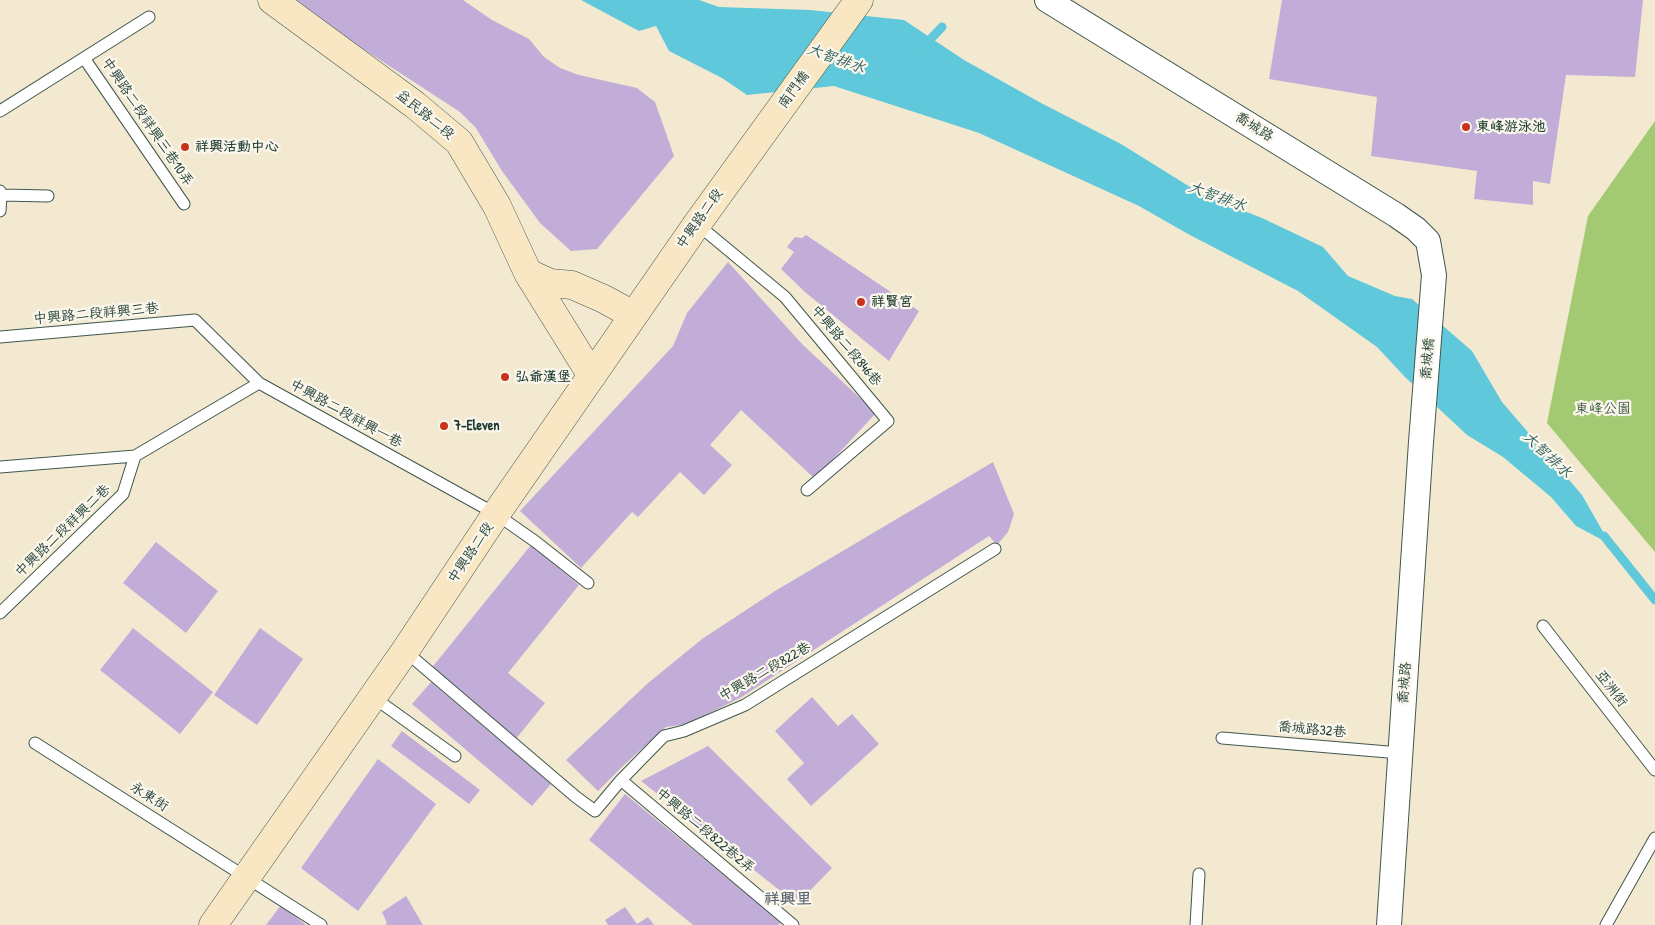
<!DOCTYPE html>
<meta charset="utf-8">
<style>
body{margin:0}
canvas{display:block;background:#f3e9d1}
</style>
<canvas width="1655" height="925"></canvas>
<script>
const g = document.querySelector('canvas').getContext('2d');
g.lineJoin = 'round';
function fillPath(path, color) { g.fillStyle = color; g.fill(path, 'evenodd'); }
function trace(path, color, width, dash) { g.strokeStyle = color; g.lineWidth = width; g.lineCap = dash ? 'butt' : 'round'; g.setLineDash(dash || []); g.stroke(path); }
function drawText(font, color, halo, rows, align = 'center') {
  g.font = font + ' "Patrick Hand","LXGW WenKai TC",sans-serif'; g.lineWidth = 4.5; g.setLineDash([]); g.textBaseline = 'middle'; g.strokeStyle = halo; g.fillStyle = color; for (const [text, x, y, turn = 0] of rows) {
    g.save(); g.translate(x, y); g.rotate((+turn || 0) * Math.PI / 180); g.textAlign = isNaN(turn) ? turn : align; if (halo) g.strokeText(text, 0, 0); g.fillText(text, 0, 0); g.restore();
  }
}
fillPath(new Path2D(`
 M 1655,121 L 1655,552 L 1547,423 L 1588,216 Z`), '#a3c973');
fillPath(new Path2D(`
 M 581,0 L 699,0 L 719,7 L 810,10 L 904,20 L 964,60 L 1041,103 L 1121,144 L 1203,195 L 1262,218 L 1323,247 L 1348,276 L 1395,296 L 1412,299 L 1472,351 L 1502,402 L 1582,495 L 1610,544 L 1576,526 L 1551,497 L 1503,457 L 1467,435 L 1405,377 L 1377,347 L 1298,291 L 1188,234 L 1139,206 L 979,133 L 834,86 L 747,95 L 722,78 L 669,51 L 656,26 L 639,31 Z`), '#5fc8da');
trace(new Path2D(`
 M 923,47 L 942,27
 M 1604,536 L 1655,600`), '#5fc8da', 9);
fillPath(new Path2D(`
 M 296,0 L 463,0 L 492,20 L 529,39 L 544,57 L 560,68 L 579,75 L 637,88 L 655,102 L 674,156 L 597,249 L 571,251 L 540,223 L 502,171 L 476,128 L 460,112 L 351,41 Z
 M 1282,0 L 1643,0 L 1635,77 L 1566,75 L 1550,184 L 1533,181 L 1533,205 L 1474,199 L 1477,171 L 1371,156 L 1377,97 L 1269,79 Z
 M 806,235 L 919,311 L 889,361 L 805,292 L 781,269 L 794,252 L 787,247 L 795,237 L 802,238 Z
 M 728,262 L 802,344 L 876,413 L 815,479 L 741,410 L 710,445 L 732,465 L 704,495 L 680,472 L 638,517 L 632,512 L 581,568 L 520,511 L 673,346 L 687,313 Z
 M 993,462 L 1014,514 L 1008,532 L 997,545 L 989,536 L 740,698 L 687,724 L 666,727 L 625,764 L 598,791 L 566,760 L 647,684 L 702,639 L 775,591 Z
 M 156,542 L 218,591 L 186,633 L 123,583 Z
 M 531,545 L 579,585 L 508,673 L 545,703 L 515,740 L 430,670 Z
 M 133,628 L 213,692 L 180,734 L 100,670 Z
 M 260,628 L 303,659 L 257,725 L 214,695 Z
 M 431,682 L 551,784 L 532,806 L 412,704 Z
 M 812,697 L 838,726 L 852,714 L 879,744 L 811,806 L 787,779 L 804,763 L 775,731 Z
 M 402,731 L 480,790 L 469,804 L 391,746 Z
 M 708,746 L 832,868 L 797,904 L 641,781 Z
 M 378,759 L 436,804 L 358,911 L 301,868 Z
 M 625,794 L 781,922 L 778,925 L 693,925 L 589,840 Z
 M 406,896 L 423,925 L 385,925 L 387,923 L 382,912 Z
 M 281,905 L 306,925 L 266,925 Z
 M 625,907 L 637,924 L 648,917 L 654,925 L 608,925 L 605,920 Z`), '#c2add9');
const lane = new Path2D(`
 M 84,58 L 184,204
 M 0,111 L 149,17
 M 0,191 L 1,195 L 0,211
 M 1,195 L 48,196
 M 697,224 L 785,297 L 888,421 L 807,490
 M 0,337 L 195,320 L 259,383 L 496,514 L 536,542 L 588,583
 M 0,467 L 135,456
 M 0,613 L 123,494 L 135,456 L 259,383
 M 1543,626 L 1655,770
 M 405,651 L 576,797 L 595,811 L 621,780 L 664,736 L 684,731 L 745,705 L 995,549
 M 373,697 L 455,756
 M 1222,738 L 1400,753
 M 35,743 L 321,925
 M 621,780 L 793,925
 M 1196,925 L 1199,874
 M 1606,925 L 1655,838`);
const street = new Path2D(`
 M 1047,0 L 1396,215 L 1416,229 L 1428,241 L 1434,275 L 1421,442 L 1389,925`);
const secondary = new Path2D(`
 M 272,0 L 415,105 L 459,142 L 497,206 L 528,273 L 592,376
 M 528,273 L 550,283 L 572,285 L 604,299 L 633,315
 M 213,925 L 405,651 L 496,514 L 697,224 L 859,0`);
trace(lane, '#3f574c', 13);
trace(street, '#3f574c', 26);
trace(secondary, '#3f574c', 29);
trace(lane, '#fff', 11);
trace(street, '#fff', 24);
trace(secondary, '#f9e7c3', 28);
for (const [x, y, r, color] of [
 [1466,127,5,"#c8321e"],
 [185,147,5,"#c8321e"],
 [861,302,5,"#c8321e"],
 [505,377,5,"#c8321e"],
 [444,426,5,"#c8321e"]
]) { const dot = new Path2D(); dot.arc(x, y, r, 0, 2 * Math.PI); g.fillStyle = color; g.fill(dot); trace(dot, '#fbf7ec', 2); }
drawText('14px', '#1f3d34', '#fbf7ec', [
 ["南門橋",794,90,-54],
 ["益民路二段",425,115,39],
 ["中興路二段祥興三巷10弄",147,122,56],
 ["喬城路",1254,127,32],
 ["中興路二段",700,219,-55],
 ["中興路二段祥興三巷",96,314,-5],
 ["中興路二段846巷",846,346,50],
 ["喬城橋",1428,359,-85],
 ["中興路二段祥興一巷",346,414,29],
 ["中興路二段祥興二巷",63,531,-44],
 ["中興路二段",471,553,-56],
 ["中興路二段822巷",765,672,-30],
 ["喬城路",1405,683,-86],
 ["亞洲街",1611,689,52],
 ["喬城路32巷",1312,730,5],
 ["永東街",149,797,32],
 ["中興路二段822巷2弄",705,831,40]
]);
drawText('bold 14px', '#1f3d34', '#fbf7ec', [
 ["東峰游泳池",1476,127],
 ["祥興活動中心",195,147],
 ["祥賢宮",871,302],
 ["弘爺漢堡",515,377],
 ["7-Eleven",454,426]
], 'left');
drawText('14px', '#406044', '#fbf7ec', [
 ["東峰公園",1603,409]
]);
drawText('italic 15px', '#2f605e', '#fbf7ec', [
 ["大智排水",836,59,20],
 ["大智排水",1217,197,20],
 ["大智排水",1547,455,43]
]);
drawText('bold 16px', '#58646e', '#fbf7ec', [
 ["祥興里",788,900]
]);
</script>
